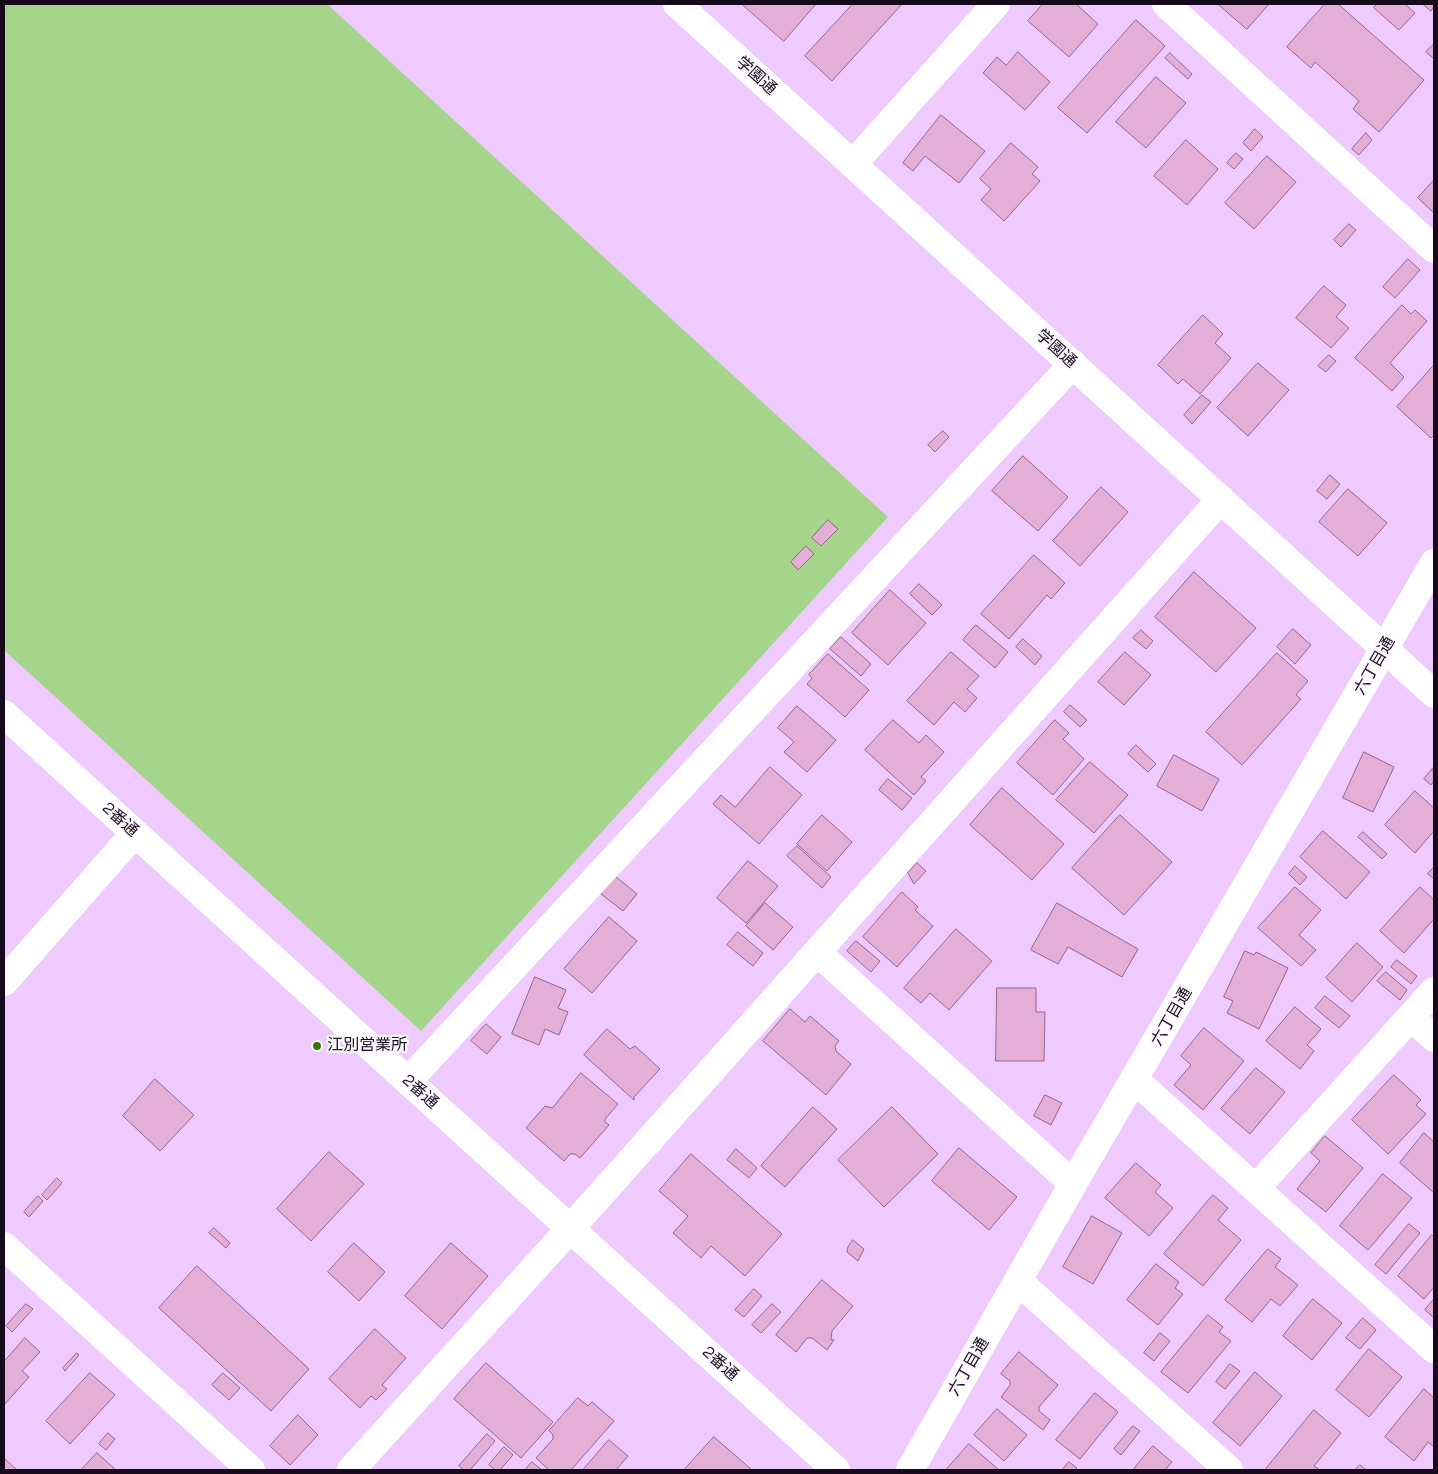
<!DOCTYPE html>
<meta charset="utf-8">
<style>
body{margin:0}
#map{position:relative;width:1438px;height:1474px;overflow:hidden;background:#eecafe;font-family:"Space Grotesk",sans-serif}
canvas{display:block}
.frame{position:absolute;inset:0;border:5px solid #170a1c;pointer-events:none}
</style>
<div id="map">
<canvas width="1438" height="1474"></canvas>
<div class="frame"></div>
</div>
<script>
const g = document.querySelector('canvas').getContext('2d');
g.lineJoin = 'round';
function fillPath(path, color) { g.fillStyle = color; g.fill(path, 'evenodd'); }
function trace(path, color, width, dash) { g.strokeStyle = color; g.lineWidth = width; g.lineCap = dash ? 'butt' : 'round'; g.setLineDash(dash || []); g.stroke(path); }
function drawText(font, color, halo, rows, align = 'center') {
  g.font = font + ' "Space Grotesk","Noto Sans JP",sans-serif'; g.lineWidth = 4.5; g.setLineDash([]); g.textBaseline = 'middle'; g.strokeStyle = halo; g.fillStyle = color; for (const [text, x, y, turn = 0] of rows) {
    g.save(); g.translate(x, y); g.rotate((+turn || 0) * Math.PI / 180); g.textAlign = isNaN(turn) ? turn : align; if (halo) g.strokeText(text, 0, 0); g.fillText(text, 0, 0); g.restore();
  }
}
fillPath(new Path2D(`
 M 4,4 L 327,4 L 888,517 L 421,1031 L 4,650 Z`), '#a5d48b');
const building = new Path2D(`
 M 742,4 L 813,4 L 815,5 L 784,41 Z
 M 853,4 L 902,4 L 832,81 L 805,56 Z
 M 1043,4 L 1076,4 L 1098,24 L 1069,57 L 1028,21 Z
 M 1218,4 L 1269,4 L 1247,29 Z
 M 1325,4 L 1338,4 L 1424,80 L 1379,132 L 1353,109 L 1359,101 L 1315,62 L 1311,68 L 1287,47 Z
 M 1377,4 L 1405,4 L 1415,13 L 1399,30 L 1374,8 Z
 M 1423,4 L 1434,4 L 1434,6 L 1431,11 Z
 M 1136,20 L 1165,46 L 1087,133 L 1058,108 Z
 M 1434,44 L 1434,59 L 1426,52 Z
 M 1018,52 L 1050,82 L 1025,110 L 983,73 L 997,57 L 1006,65 Z
 M 1170,53 L 1192,74 L 1188,79 L 1165,58 Z
 M 1156,77 L 1186,103 L 1146,148 L 1116,122 Z
 M 941,115 L 985,151 L 959,183 L 925,156 L 913,171 L 903,163 Z
 M 1255,129 L 1263,137 L 1251,151 L 1243,143 Z
 M 1366,133 L 1372,140 L 1359,155 L 1352,149 Z
 M 1186,140 L 1218,169 L 1187,205 L 1154,176 Z
 M 1011,143 L 1038,167 L 1032,174 L 1040,181 L 1004,221 L 981,200 L 991,189 L 980,179 Z
 M 1236,153 L 1243,159 L 1234,169 L 1227,163 Z
 M 1267,156 L 1296,182 L 1254,229 L 1225,203 Z
 M 1434,180 L 1434,213 L 1418,198 Z
 M 1349,224 L 1356,230 L 1341,247 L 1334,240 Z
 M 1408,259 L 1420,270 L 1395,298 L 1383,287 Z
 M 1324,286 L 1346,305 L 1336,317 L 1349,328 L 1331,348 L 1296,318 Z
 M 1402,305 L 1411,314 L 1415,310 L 1427,321 L 1390,363 L 1404,377 L 1392,391 L 1355,358 Z
 M 1203,315 L 1223,334 L 1215,343 L 1231,358 L 1200,394 L 1183,379 L 1178,384 L 1158,365 Z
 M 1329,355 L 1336,361 L 1326,372 L 1318,366 Z
 M 1258,363 L 1289,390 L 1248,436 L 1217,408 Z
 M 1434,365 L 1434,435 L 1431,438 L 1397,407 Z
 M 1202,395 L 1211,402 L 1192,424 L 1184,415 Z
 M 943,431 L 949,437 L 935,452 L 928,445 Z
 M 1023,456 L 1068,497 L 1038,531 L 992,491 Z
 M 1330,475 L 1340,484 L 1327,499 L 1317,491 Z
 M 1101,487 L 1128,512 L 1080,566 L 1053,541 Z
 M 1348,489 L 1387,523 L 1358,556 L 1319,522 Z
 M 828,520 L 838,529 L 821,546 L 812,538 Z
 M 806,546 L 814,554 L 798,570 L 791,562 Z
 M 1034,555 L 1065,583 L 1051,599 L 1047,595 L 1009,639 L 981,614 Z
 M 1194,572 L 1256,628 L 1216,672 L 1155,617 Z
 M 919,584 L 942,605 L 932,615 L 910,594 Z
 M 890,590 L 926,623 L 888,665 L 852,633 Z
 M 976,625 L 1008,652 L 995,668 L 963,640 Z
 M 1293,629 L 1311,645 L 1295,664 L 1277,647 Z
 M 1141,630 L 1153,641 L 1146,649 L 1133,638 Z
 M 841,637 L 871,664 L 861,676 L 830,649 Z
 M 1023,639 L 1042,656 L 1035,665 L 1016,647 Z
 M 951,652 L 979,676 L 967,689 L 977,698 L 965,712 L 954,702 L 934,725 L 907,701 Z
 M 1125,652 L 1151,675 L 1124,705 L 1098,682 Z
 M 1277,653 L 1308,681 L 1296,695 L 1301,699 L 1242,765 L 1206,732 Z
 M 828,654 L 869,690 L 845,717 L 807,684 L 812,678 L 809,675 Z
 M 1070,705 L 1087,720 L 1080,727 L 1064,712 Z
 M 797,706 L 836,740 L 807,772 L 784,752 L 794,742 L 778,728 Z
 M 893,720 L 919,743 L 926,735 L 944,752 L 921,777 L 926,781 L 914,795 L 865,750 Z
 M 1055,720 L 1069,733 L 1063,739 L 1084,759 L 1053,795 L 1017,763 Z
 M 1136,745 L 1156,764 L 1148,772 L 1128,754 Z
 M 1364,752 L 1394,767 L 1373,812 L 1343,798 Z
 M 1174,755 L 1219,779 L 1202,811 L 1157,786 Z
 M 1090,762 L 1128,795 L 1094,833 L 1056,800 Z
 M 770,767 L 802,795 L 759,844 L 713,804 L 721,795 L 735,807 Z
 M 1433,768 L 1434,781 L 1431,785 L 1424,779 Z
 M 888,779 L 912,798 L 902,810 L 879,790 Z
 M 1002,788 L 1064,844 L 1032,880 L 970,825 Z
 M 1415,791 L 1434,808 L 1434,831 L 1415,853 L 1385,825 Z
 M 822,815 L 852,842 L 827,871 L 797,844 Z
 M 1120,815 L 1172,862 L 1124,915 L 1072,868 Z
 M 1323,831 L 1370,872 L 1346,899 L 1300,857 Z
 M 1363,832 L 1387,854 L 1382,859 L 1358,837 Z
 M 797,846 L 831,877 L 822,888 L 787,856 Z
 M 748,861 L 778,886 L 746,923 L 717,898 Z
 M 917,863 L 926,871 L 914,884 L 908,873 Z
 M 1295,866 L 1307,877 L 1300,885 L 1289,874 Z
 M 1434,867 L 1434,879 L 1428,874 Z
 M 615,876 L 637,894 L 623,911 L 601,894 Z
 M 1295,887 L 1321,910 L 1299,935 L 1316,950 L 1301,966 L 1258,928 Z
 M 1420,887 L 1434,900 L 1434,919 L 1404,953 L 1380,931 Z
 M 902,892 L 918,907 L 915,910 L 933,926 L 897,967 L 863,937 Z
 M 765,903 L 793,927 L 773,950 L 746,926 Z
 M 1057,903 L 1138,949 L 1122,977 L 1068,947 L 1058,964 L 1031,950 Z
 M 609,917 L 637,941 L 592,993 L 564,969 Z
 M 956,929 L 992,961 L 949,1010 L 930,993 L 921,1003 L 904,988 Z
 M 738,932 L 763,953 L 753,966 L 727,945 Z
 M 856,941 L 880,961 L 871,972 L 847,951 Z
 M 1357,943 L 1383,967 L 1352,1002 L 1326,978 Z
 M 1245,951 L 1254,955 L 1256,952 L 1288,968 L 1259,1029 L 1227,1013 L 1233,1001 L 1224,997 Z
 M 1397,960 L 1417,976 L 1411,984 L 1391,967 Z
 M 1386,972 L 1407,990 L 1400,1000 L 1377,981 Z
 M 535,977 L 566,990 L 558,1008 L 568,1012 L 559,1035 L 545,1029 L 539,1045 L 512,1034 Z
 M 997,988 L 1036,988 L 1036,1012 L 1045,1012 L 1044,1061 L 996,1061 Z
 M 1325,996 L 1350,1016 L 1339,1028 L 1315,1008 Z
 M 1295,1007 L 1321,1029 L 1307,1045 L 1314,1051 L 1300,1069 L 1266,1041 Z
 M 790,1009 L 805,1022 L 810,1016 L 839,1041 L 835,1046 L 836,1051 L 851,1064 L 826,1095 L 763,1041 Z
 M 486,1024 L 501,1037 L 487,1054 L 471,1041 Z
 M 1204,1028 L 1244,1061 L 1203,1110 L 1174,1085 L 1191,1065 L 1181,1056 Z
 M 607,1029 L 630,1049 L 635,1046 L 660,1069 L 634,1097 L 634,1100 L 584,1055 Z
 M 1256,1068 L 1285,1092 L 1250,1134 L 1221,1109 Z
 M 581,1073 L 618,1104 L 605,1119 L 605,1122 L 609,1125 L 580,1158 L 575,1154 L 570,1154 L 564,1161 L 526,1128 L 545,1106 L 552,1108 Z
 M 1394,1075 L 1421,1100 L 1416,1105 L 1426,1114 L 1388,1154 L 1352,1120 Z
 M 155,1079 L 194,1115 L 160,1151 L 123,1116 Z
 M 1045,1095 L 1062,1103 L 1051,1125 L 1034,1116 Z
 M 813,1107 L 837,1129 L 785,1187 L 761,1166 Z
 M 892,1107 L 938,1154 L 884,1207 L 838,1160 Z
 M 1424,1133 L 1434,1142 L 1434,1193 L 1400,1163 Z
 M 1325,1136 L 1363,1168 L 1326,1212 L 1297,1189 L 1320,1161 L 1311,1153 Z
 M 959,1148 L 1017,1197 L 989,1230 L 932,1181 Z
 M 736,1149 L 757,1168 L 749,1178 L 727,1160 Z
 M 329,1152 L 364,1184 L 311,1241 L 277,1209 Z
 M 691,1154 L 782,1234 L 745,1276 L 711,1246 L 701,1258 L 673,1233 L 688,1216 L 659,1191 Z
 M 1136,1163 L 1161,1185 L 1155,1192 L 1173,1208 L 1149,1236 L 1105,1198 Z
 M 1383,1174 L 1412,1198 L 1368,1250 L 1340,1226 Z
 M 57,1178 L 62,1183 L 47,1200 L 42,1195 Z
 M 1213,1195 L 1228,1208 L 1218,1220 L 1241,1240 L 1203,1286 L 1164,1254 Z
 M 38,1196 L 43,1201 L 29,1217 L 24,1212 Z
 M 1092,1216 L 1122,1233 L 1093,1284 L 1063,1267 Z
 M 1409,1224 L 1420,1233 L 1386,1274 L 1375,1265 Z
 M 214,1228 L 230,1243 L 226,1248 L 209,1233 Z
 M 1432,1235 L 1434,1237 L 1434,1287 L 1424,1299 L 1398,1276 Z
 M 853,1240 L 864,1249 L 858,1261 L 847,1252 L 848,1247 Z
 M 354,1243 L 385,1272 L 359,1301 L 328,1272 Z
 M 451,1243 L 488,1276 L 442,1329 L 405,1296 Z
 M 1268,1249 L 1281,1259 L 1275,1267 L 1298,1285 L 1280,1306 L 1271,1299 L 1252,1322 L 1225,1300 Z
 M 1156,1264 L 1179,1282 L 1175,1288 L 1183,1294 L 1158,1325 L 1127,1300 Z
 M 197,1266 L 309,1369 L 271,1411 L 159,1308 Z
 M 822,1280 L 853,1306 L 832,1331 L 831,1340 L 834,1340 L 827,1350 L 812,1338 L 807,1338 L 796,1352 L 776,1335 Z
 M 754,1289 L 762,1296 L 744,1317 L 735,1310 Z
 M 1313,1299 L 1342,1323 L 1312,1360 L 1283,1336 Z
 M 1434,1299 L 1434,1318 L 1425,1310 Z
 M 26,1304 L 33,1309 L 12,1332 L 6,1326 Z
 M 772,1304 L 781,1312 L 761,1333 L 752,1325 Z
 M 1208,1315 L 1223,1327 L 1219,1332 L 1231,1341 L 1188,1393 L 1161,1372 Z
 M 1363,1318 L 1376,1330 L 1360,1349 L 1346,1338 Z
 M 375,1329 L 406,1358 L 382,1385 L 387,1389 L 376,1400 L 371,1396 L 360,1408 L 329,1379 Z
 M 1160,1333 L 1170,1341 L 1154,1361 L 1144,1353 Z
 M 25,1338 L 40,1352 L 22,1371 L 29,1377 L 4,1405 L 4,1362 Z
 M 1369,1349 L 1402,1377 L 1369,1417 L 1336,1390 Z
 M 1019,1352 L 1058,1385 L 1039,1407 L 1039,1411 L 1050,1420 L 1043,1430 L 1001,1397 L 1010,1385 L 1010,1381 L 1001,1374 Z
 M 77,1353 L 79,1355 L 65,1371 L 63,1368 Z
 M 486,1363 L 553,1422 L 521,1458 L 454,1399 Z
 M 1230,1364 L 1240,1371 L 1225,1389 L 1216,1382 Z
 M 1255,1372 L 1282,1396 L 1240,1446 L 1213,1423 Z
 M 90,1373 L 115,1395 L 70,1444 L 46,1421 Z
 M 223,1373 L 240,1388 L 229,1400 L 212,1385 Z
 M 1424,1389 L 1434,1398 L 1434,1447 L 1428,1442 L 1414,1461 L 1385,1437 Z
 M 1095,1393 L 1118,1412 L 1080,1459 L 1056,1440 Z
 M 578,1398 L 588,1406 L 592,1402 L 614,1421 L 571,1470 L 549,1470 L 536,1458 L 553,1439 L 553,1435 L 549,1431 Z
 M 997,1409 L 1027,1435 L 1004,1461 L 974,1435 Z
 M 1314,1410 L 1341,1433 L 1314,1466 L 1320,1470 L 1265,1470 Z
 M 298,1415 L 318,1435 L 290,1465 L 270,1446 Z
 M 1133,1426 L 1140,1431 L 1121,1455 L 1114,1449 Z
 M 108,1433 L 115,1439 L 106,1450 L 99,1444 Z
 M 487,1434 L 495,1441 L 470,1470 L 464,1470 L 459,1466 Z
 M 714,1437 L 752,1470 L 684,1470 Z
 M 609,1440 L 628,1456 L 616,1470 L 583,1470 Z
 M 969,1444 L 999,1470 L 946,1470 Z
 M 1153,1446 L 1172,1462 L 1165,1470 L 1133,1470 Z
 M 504,1447 L 513,1455 L 500,1470 L 495,1470 L 489,1465 Z
 M 97,1453 L 116,1470 L 81,1470 Z
 M 5,1459 L 17,1470 L 4,1470 Z
 M 532,1462 L 542,1470 L 525,1470 Z
 M 1069,1462 L 1077,1468 L 1075,1470 L 1062,1470 Z
 M 1360,1465 L 1366,1470 L 1355,1470 Z`);
fillPath(building, '#e3afd6');
trace(building, '#946489', 1);
trace(new Path2D(`
 M 1166,4 L 1434,249
 M 853,164 L 996,4
 M 817,952 L 1073,1184
 M 4,982 L 135,833
 M 1411,1017 L 1434,1038
 M 1135,1080 L 1434,1349
 M 408,1081 L 1073,364
 M 1256,1188 L 1434,991
 M 4,1246 L 251,1470
 M 1019,1282 L 1229,1470
 M 351,1470 L 570,1229 L 1221,499`), '#fff', 28);
trace(new Path2D(`
 M 677,4 L 1434,694
 M 4,714 L 836,1470
 M 910,1470 L 1073,1184 L 1434,563`), '#fff', 28);
for (const [x, y, r, color] of [
 [317,1046,5,"#3b7506"]
]) { const dot = new Path2D(); dot.arc(x, y, r, 0, 2 * Math.PI); g.fillStyle = color; g.fill(dot); trace(dot, '#fcf9fe', 2); }
drawText('16px', '#170a1c', '#fcf9fe', [
 ["学園通",756,76,42],
 ["学園通",1056,349,42],
 ["六丁目通",1375,666,-60],
 ["2番通",120,820,42],
 ["六丁目通",1172,1017,-60],
 ["2番通",420,1092,42],
 ["2番通",720,1364,42],
 ["六丁目通",969,1367,-60]
]);
drawText('16px', '#170a1c', '#fcf9fe', [
 ["江別営業所",327,1046]
], 'left');
</script>
